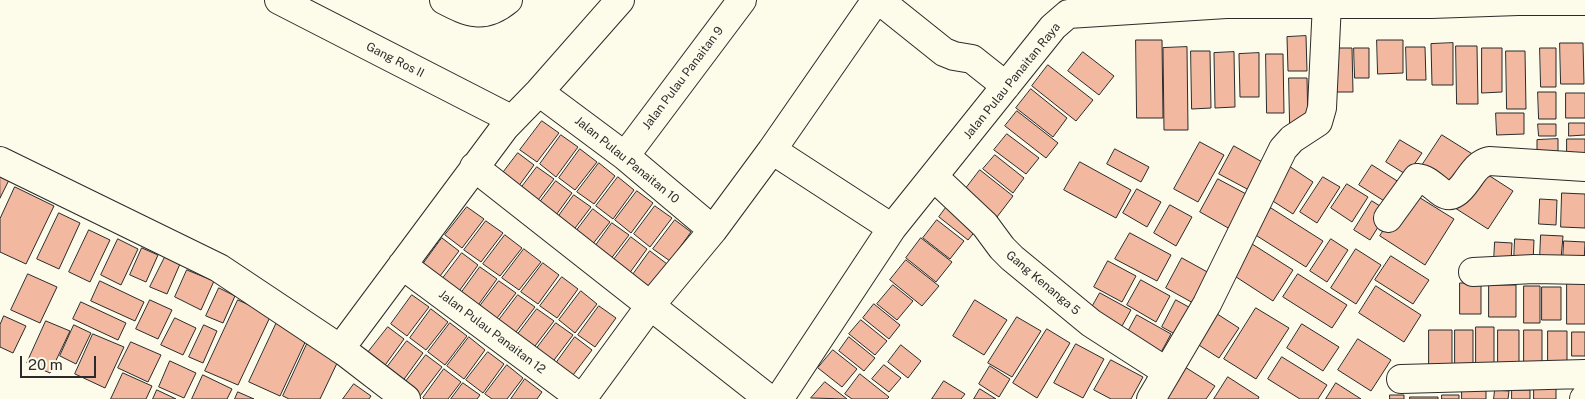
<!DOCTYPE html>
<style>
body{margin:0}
#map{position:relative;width:1585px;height:399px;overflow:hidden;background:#fdfbea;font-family:"Public Sans",sans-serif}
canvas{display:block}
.scale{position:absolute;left:20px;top:356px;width:76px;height:22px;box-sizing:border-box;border:2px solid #2b2b2b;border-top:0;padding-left:6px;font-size:15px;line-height:18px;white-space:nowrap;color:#2b2b2b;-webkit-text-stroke:4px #fdfbea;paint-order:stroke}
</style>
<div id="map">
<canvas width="1585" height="399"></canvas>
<div class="scale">20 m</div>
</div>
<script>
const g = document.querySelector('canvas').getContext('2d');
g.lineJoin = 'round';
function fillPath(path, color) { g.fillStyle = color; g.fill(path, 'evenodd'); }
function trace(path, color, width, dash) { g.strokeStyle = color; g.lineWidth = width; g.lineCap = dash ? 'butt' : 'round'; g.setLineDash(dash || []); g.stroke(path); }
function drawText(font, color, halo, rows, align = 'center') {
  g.font = font + ' "Public Sans",sans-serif'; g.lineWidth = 4; g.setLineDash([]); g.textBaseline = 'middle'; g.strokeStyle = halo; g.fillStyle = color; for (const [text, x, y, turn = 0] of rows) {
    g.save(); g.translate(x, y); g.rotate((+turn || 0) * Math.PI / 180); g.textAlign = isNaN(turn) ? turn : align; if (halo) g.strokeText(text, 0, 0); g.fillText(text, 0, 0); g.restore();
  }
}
const building = new Path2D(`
 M 1306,36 L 1307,71 L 1288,71 L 1287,37 Z
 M 1136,40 L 1162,40 L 1163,118 L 1137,118 Z
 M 1377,40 L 1403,40 L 1403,73 L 1378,74 Z
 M 1453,43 L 1453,85 L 1432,85 L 1431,44 Z
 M 1560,43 L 1583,43 L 1584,84 L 1561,84 Z
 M 1456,46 L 1477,46 L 1478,104 L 1457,104 Z
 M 1187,47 L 1188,130 L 1164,130 L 1163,48 Z
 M 1406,47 L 1425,47 L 1426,80 L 1407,80 Z
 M 1327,48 L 1352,48 L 1353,92 L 1328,92 Z
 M 1354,48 L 1369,48 L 1369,78 L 1355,78 Z
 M 1482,48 L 1502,48 L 1502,92 L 1482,93 Z
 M 1540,48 L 1556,48 L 1556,87 L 1541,87 Z
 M 1191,51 L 1210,51 L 1211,108 L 1192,109 Z
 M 1506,51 L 1525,51 L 1526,109 L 1507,109 Z
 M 1083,52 L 1114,76 L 1099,95 L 1068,71 Z
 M 1234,52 L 1235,107 L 1215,108 L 1214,53 Z
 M 1259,53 L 1259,97 L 1240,97 L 1239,54 Z
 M 1266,54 L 1283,54 L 1284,113 L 1267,113 Z
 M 1048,65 L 1093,100 L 1076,121 L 1032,86 Z
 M 1289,78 L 1307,78 L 1308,124 L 1290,124 Z
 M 1031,89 L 1067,118 L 1053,137 L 1016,108 Z
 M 1538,92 L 1556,92 L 1556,119 L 1539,119 Z
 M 1566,93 L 1585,93 L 1585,118 L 1566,118 Z
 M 1017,111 L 1058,143 L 1046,158 L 1005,126 Z
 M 1496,113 L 1524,113 L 1524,134 L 1497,135 Z
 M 542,121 L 559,133 L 537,162 L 520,150 Z
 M 1569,123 L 1585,123 L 1585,135 L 1569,136 Z
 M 1538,124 L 1556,124 L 1556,136 L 1539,136 Z
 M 1007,134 L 1039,158 L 1026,174 L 994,150 Z
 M 561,135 L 578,147 L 556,177 L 540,164 Z
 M 1442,135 L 1474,155 L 1452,191 L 1419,170 Z
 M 1558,139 L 1558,156 L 1537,156 L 1537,140 Z
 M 1567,139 L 1585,139 L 1585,158 L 1567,158 Z
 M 1400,140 L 1422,153 L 1407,175 L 1386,162 Z
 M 1200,142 L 1224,155 L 1198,202 L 1174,189 Z
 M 1234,146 L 1264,163 L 1249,190 L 1219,174 Z
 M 580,149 L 597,162 L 575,190 L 559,178 Z
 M 1115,149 L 1149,167 L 1141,182 L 1107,164 Z
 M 518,153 L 534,165 L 513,194 L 496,182 Z
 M 995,155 L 1024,178 L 1013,193 L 983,169 Z
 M 1080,162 L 1131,190 L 1116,218 L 1064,190 Z
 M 599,163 L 615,176 L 594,204 L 577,192 Z
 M 1286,164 L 1313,182 L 1293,214 L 1265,196 Z
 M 1372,165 L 1402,184 L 1389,204 L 1359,185 Z
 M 537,167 L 554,179 L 532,208 L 515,196 Z
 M 1479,169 L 1513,191 L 1488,229 L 1455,208 Z
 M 980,170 L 1013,196 L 997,217 L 964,191 Z
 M 0,173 L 10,178 L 0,198 Z
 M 618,177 L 634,190 L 613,219 L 596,206 Z
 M 1323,177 L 1340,187 L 1317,223 L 1300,212 Z
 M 1218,179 L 1248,195 L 1230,229 L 1200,212 Z
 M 556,181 L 572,193 L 551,222 L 534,210 Z
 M 1347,184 L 1368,197 L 1352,222 L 1331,208 Z
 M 15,187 L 54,206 L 26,264 L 0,252 L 0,219 Z
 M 1137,189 L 1161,202 L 1147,227 L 1123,213 Z
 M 637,191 L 653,203 L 631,233 L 615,220 Z
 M 1409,191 L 1454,219 L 1425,265 L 1380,236 Z
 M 1562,193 L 1585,194 L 1585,228 L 1561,227 Z
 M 574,195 L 591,207 L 569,236 L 553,224 Z
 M 1540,199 L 1557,200 L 1556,225 L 1539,224 Z
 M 951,201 L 981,224 L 968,240 L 939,217 Z
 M 1372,201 L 1388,211 L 1370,240 L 1354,230 Z
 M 1170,205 L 1192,217 L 1176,246 L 1154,233 Z
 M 655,206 L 672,218 L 650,247 L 634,234 Z
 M 467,207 L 484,219 L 462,248 L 445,235 Z
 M 1271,208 L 1323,241 L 1306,267 L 1254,234 Z
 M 593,209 L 610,222 L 588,250 L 571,238 Z
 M 59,213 L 80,223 L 59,269 L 37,259 Z
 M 675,220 L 691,232 L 670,261 L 653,249 Z
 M 937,220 L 964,241 L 950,259 L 923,238 Z
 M 486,221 L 503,233 L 481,262 L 464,250 Z
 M 612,223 L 629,235 L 607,264 L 591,252 Z
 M 89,230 L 110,240 L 90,282 L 69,272 Z
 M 1130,233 L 1171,255 L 1157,281 L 1115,259 Z
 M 505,235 L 522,248 L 500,276 L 483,264 Z
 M 1541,235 L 1563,236 L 1561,259 L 1540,258 Z
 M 631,237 L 647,249 L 626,278 L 609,266 Z
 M 442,238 L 459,251 L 437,280 L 421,267 Z
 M 921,238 L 952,262 L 936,282 L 906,258 Z
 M 118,239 L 138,249 L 121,285 L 101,275 Z
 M 1331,239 L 1348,250 L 1327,282 L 1310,271 Z
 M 1515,239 L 1534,240 L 1533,262 L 1514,261 Z
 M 1564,241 L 1585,242 L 1584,263 L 1563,262 Z
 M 1249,242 L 1293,270 L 1273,301 L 1230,273 Z
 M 1495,242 L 1512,243 L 1511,262 L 1494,261 Z
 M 142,248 L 158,255 L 146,282 L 130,275 Z
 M 524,249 L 541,262 L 519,290 L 502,278 Z
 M 1356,249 L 1381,265 L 1356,304 L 1331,288 Z
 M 650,251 L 667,264 L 645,293 L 629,280 Z
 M 462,253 L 478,265 L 457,294 L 440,282 Z
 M 1391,256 L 1429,280 L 1413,304 L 1375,280 Z
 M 165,257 L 180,264 L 167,294 L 150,287 Z
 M 1182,258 L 1211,274 L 1195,304 L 1166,288 Z
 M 906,260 L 939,286 L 922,306 L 890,280 Z
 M 1108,261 L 1136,276 L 1122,302 L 1094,287 Z
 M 543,263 L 559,275 L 538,304 L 521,292 Z
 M 480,267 L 497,279 L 476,308 L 459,296 Z
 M 187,270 L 214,281 L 201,310 L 175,297 Z
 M 28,274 L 57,287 L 40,323 L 11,310 Z
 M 1298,274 L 1347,305 L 1332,328 L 1283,297 Z
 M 562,277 L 578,289 L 557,318 L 540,306 Z
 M 1141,280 L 1170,296 L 1156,322 L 1127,305 Z
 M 100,281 L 144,302 L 135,321 L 91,301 Z
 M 499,281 L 516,293 L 494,322 L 477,310 Z
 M 1460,283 L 1481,283 L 1481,314 L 1460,314 Z
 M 1567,283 L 1585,283 L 1585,324 L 1567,324 Z
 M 893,285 L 913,301 L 897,320 L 877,304 Z
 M 1489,285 L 1516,285 L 1516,317 L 1489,317 Z
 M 1376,286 L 1421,315 L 1404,342 L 1359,313 Z
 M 1524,286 L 1540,286 L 1540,323 L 1524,323 Z
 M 1542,287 L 1561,287 L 1561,320 L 1542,320 Z
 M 219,288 L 235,296 L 223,323 L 206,316 Z
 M 581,291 L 597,304 L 575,333 L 559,320 Z
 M 1100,293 L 1131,310 L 1118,333 L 1087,316 Z
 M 412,295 L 429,307 L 407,336 L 391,324 Z
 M 518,295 L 535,307 L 513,336 L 496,324 Z
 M 150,300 L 172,310 L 158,339 L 136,329 Z
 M 238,300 L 271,315 L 238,385 L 205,371 Z
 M 975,300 L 1007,320 L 984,355 L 953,336 Z
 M 1176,300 L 1196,311 L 1182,338 L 1162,327 Z
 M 81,302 L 126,323 L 118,340 L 73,319 Z
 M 874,304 L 900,325 L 889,339 L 863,318 Z
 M 599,306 L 616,318 L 595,347 L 578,335 Z
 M 1256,308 L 1289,328 L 1256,379 L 1224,359 Z
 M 431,309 L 448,322 L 426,350 L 410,338 Z
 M 537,309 L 554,321 L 532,350 L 515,338 Z
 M 1211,310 L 1239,328 L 1219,358 L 1191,340 Z
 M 1137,315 L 1171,334 L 1158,358 L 1124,339 Z
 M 4,316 L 26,326 L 13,353 L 0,347 L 0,325 Z
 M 1017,317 L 1041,331 L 1012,377 L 988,363 Z
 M 175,318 L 196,328 L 183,355 L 161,345 Z
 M 861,320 L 887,341 L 875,355 L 849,334 Z
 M 46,321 L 70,331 L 50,373 L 27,363 Z
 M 277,322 L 308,336 L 280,396 L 249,382 Z
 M 450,323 L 467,336 L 445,365 L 428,352 Z
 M 556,323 L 573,335 L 551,364 L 534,352 Z
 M 1302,324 L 1339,347 L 1323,371 L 1287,348 Z
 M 74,325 L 91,333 L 76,364 L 60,356 Z
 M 204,325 L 217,331 L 203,363 L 189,357 Z
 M 388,327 L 404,339 L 383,368 L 366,355 Z
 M 1476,327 L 1494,327 L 1494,369 L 1476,369 Z
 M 1047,329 L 1070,343 L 1037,398 L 1013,383 Z
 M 1429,330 L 1452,330 L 1452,367 L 1429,367 Z
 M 1455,330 L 1473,330 L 1473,368 L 1455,368 Z
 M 1498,330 L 1519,330 L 1519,366 L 1498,366 Z
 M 1524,330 L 1542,330 L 1542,366 L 1524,366 Z
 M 1548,331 L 1567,331 L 1567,364 L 1548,364 Z
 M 1572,332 L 1585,332 L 1585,356 L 1572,356 Z
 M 93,334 L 124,347 L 105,388 L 75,374 Z
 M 469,337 L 485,350 L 464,379 L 447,366 Z
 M 575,337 L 592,350 L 570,379 L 554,366 Z
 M 849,337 L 875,358 L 864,371 L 839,351 Z
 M 1358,339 L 1391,360 L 1371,391 L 1338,370 Z
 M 407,341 L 423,353 L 402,382 L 385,370 Z
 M 131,342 L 161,355 L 148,382 L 118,368 Z
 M 307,344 L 339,359 L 320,399 L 289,399 L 283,396 Z
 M 1076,344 L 1104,359 L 1083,398 L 1054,383 Z
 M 901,345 L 921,361 L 908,378 L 888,362 Z
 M 833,350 L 857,369 L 842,387 L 818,368 Z
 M 488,352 L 504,364 L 483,393 L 466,380 Z
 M 426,355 L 442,367 L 420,396 L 404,384 Z
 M 1282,357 L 1327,385 L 1318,399 L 1300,399 L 1268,379 Z
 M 1111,360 L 1143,377 L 1131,399 L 1111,399 L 1094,390 Z
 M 170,361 L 196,373 L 184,398 L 159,387 Z
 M 1177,362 L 1215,386 L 1206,399 L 1153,399 Z
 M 507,365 L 523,378 L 507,399 L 492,399 L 485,394 Z
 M 884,365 L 901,378 L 889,392 L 872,379 Z
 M 990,366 L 1010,379 L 999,397 L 979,384 Z
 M 444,369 L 461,382 L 448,399 L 424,399 L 423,398 Z
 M 123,373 L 152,386 L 146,399 L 111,399 Z
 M 860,374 L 889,397 L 887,399 L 852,399 L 845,394 Z
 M 203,375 L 232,389 L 227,399 L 192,399 Z
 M 1228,377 L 1259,397 L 1258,399 L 1214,399 Z
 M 525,379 L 542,392 L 537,399 L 511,399 Z
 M 944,381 L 965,394 L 961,399 L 932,399 Z
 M 825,382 L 847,399 L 811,398 Z
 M 463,383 L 480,395 L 477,399 L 451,399 Z
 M 1336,383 L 1361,399 L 1326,399 Z
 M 354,384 L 371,396 L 369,399 L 343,399 Z
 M 1462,387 L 1486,387 L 1486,399 L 1462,399 Z
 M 1534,387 L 1556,387 L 1556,399 L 1534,399 Z
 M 980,389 L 996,399 L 974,399 Z
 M 157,390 L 176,399 L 153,399 Z
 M 1495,390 L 1509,391 L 1508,399 L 1494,399 Z
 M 1512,390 L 1530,390 L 1530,399 L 1512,399 Z
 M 238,392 L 254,399 L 235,399 Z
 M 1390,395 L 1404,395 L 1404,399 L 1390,399 Z
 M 1442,395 L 1459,395 L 1459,399 L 1442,399 Z
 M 1410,397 L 1438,397 L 1438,399 L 1410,399 Z`);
fillPath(building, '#f2b8a0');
trace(building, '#2b2b2b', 1);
const minor = new Path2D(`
 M 279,0 L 511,119
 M 444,0 C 469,13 484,20 508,0
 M 879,0 L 944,52 L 954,56 L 972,59 L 1006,86
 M 539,92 L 625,156 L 713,230
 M 772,150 L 892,228
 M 625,156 L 742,0
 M 0,161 L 219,268 L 345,352 L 406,399
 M 474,167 L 769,399
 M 934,177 L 985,225 L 1002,248 L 1012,258 L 1091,323 L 1167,372
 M 1388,218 L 1417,178 C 1439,180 1444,213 1466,182 C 1473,173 1477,164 1489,161 L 1585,167
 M 402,265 L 582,399
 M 1473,272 L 1534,269 L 1585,270
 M 340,349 L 505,127 L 539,92 L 620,0
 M 1401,379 L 1585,374
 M 582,399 L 650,306 L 713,230 L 772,150 L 876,0
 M 779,399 L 892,228 L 1053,27 L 1068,14 L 1226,4 L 1431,4 L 1518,1 L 1585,1
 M 1151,399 L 1207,304 L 1283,149 L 1292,139 L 1318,122 L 1322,108 L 1327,3
 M 1584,399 L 1585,398`);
trace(minor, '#2b2b2b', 30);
trace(minor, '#fdfbea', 28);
drawText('12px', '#2b2b2b', '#fdfbea', [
 ["Gang Ros II",395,60,27],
 ["Jalan Pulau Panaitan 9",683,78,-53],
 ["Jalan Pulau Panaitan Raya",1012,81,-51],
 ["Jalan Pulau Panaitan 10",627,160,39],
 ["Gang Kenanga 5",1043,283,40],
 ["Jalan Pulau Panaitan 12",492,332,37]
]);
</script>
